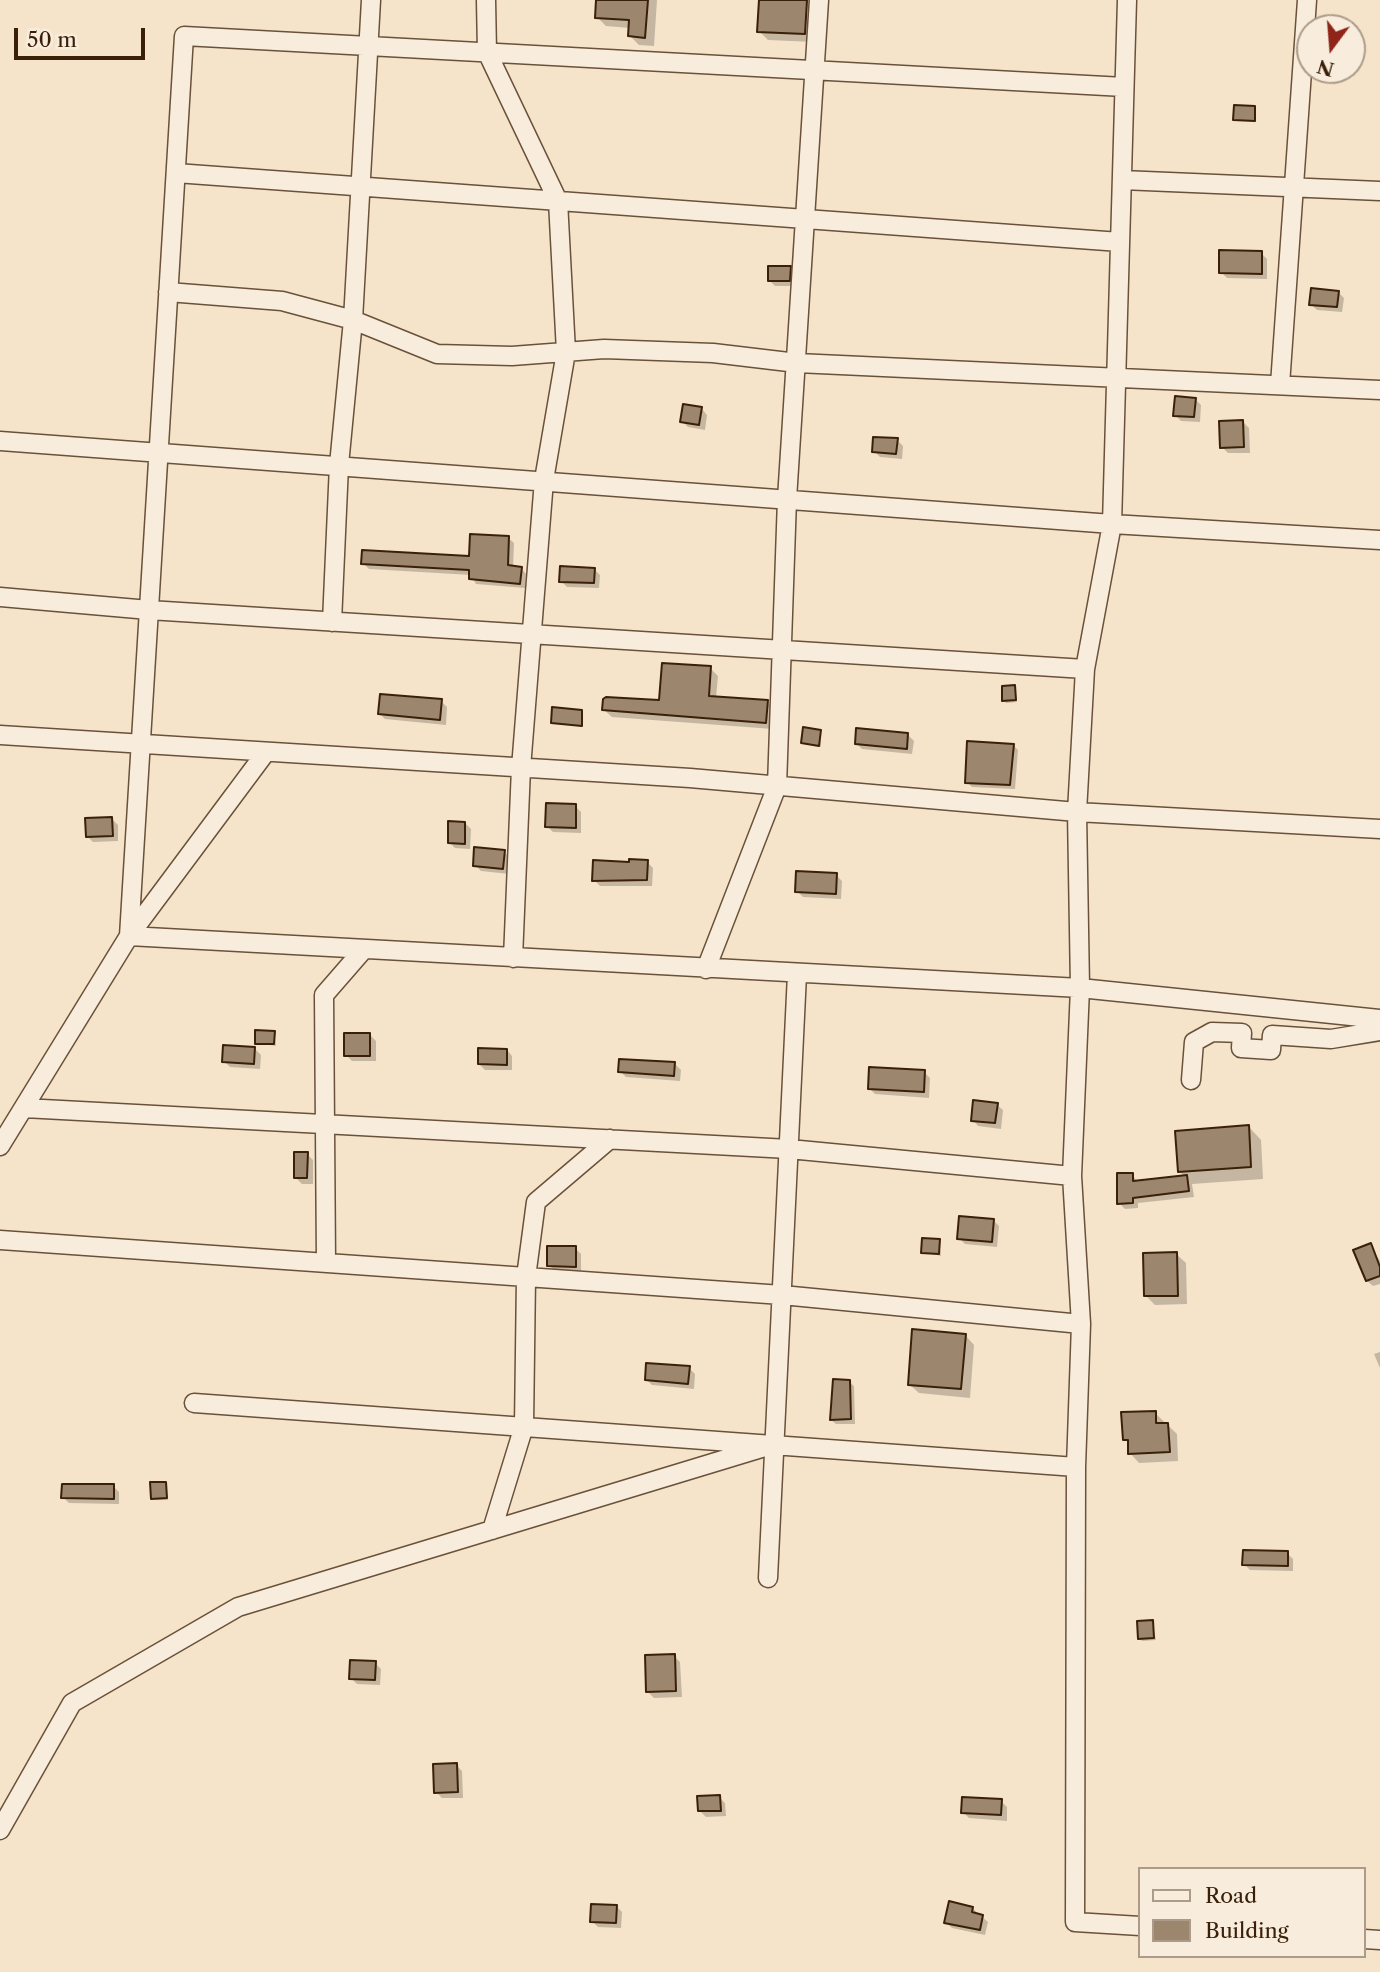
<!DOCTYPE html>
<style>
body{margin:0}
#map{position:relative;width:1380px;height:1972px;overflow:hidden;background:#f5e4ca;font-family:"Libre Caslon Text",serif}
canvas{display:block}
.legend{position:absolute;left:1138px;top:1867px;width:228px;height:91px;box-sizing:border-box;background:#f8eddd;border:2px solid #ac9b88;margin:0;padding:9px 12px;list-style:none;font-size:21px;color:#3b2009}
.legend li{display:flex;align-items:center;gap:14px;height:35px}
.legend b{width:35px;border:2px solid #ac9b88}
.north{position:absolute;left:1296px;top:14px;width:70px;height:70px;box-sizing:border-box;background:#f8eddd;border:2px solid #ac9b88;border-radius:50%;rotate:196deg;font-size:19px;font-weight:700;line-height:28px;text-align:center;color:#3b2009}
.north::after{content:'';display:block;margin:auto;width:24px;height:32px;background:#8f2418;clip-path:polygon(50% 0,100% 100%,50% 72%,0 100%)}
.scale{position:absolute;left:14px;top:28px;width:131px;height:32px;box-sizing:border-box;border:4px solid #3b2009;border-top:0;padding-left:9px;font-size:21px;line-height:24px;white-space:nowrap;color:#3b2009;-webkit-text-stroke:5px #f8eddd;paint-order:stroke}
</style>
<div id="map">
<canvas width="1380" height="1972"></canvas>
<ul class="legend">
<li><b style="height:9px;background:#f8eddd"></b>Road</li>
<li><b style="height:19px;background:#9c866d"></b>Building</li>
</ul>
<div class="north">N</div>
<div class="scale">50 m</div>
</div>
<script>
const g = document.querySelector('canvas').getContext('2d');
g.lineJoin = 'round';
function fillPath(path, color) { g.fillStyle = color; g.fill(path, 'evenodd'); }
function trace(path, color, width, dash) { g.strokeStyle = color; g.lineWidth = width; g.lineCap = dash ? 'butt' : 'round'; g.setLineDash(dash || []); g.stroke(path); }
fillPath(new Path2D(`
 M 598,0 L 657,0 L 654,46 L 639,45 L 630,36 L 630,28 L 606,26 L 597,17 Z
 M 760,0 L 811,0 L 814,42 L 768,40 L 759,31 Z
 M 1254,107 L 1256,122 L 1235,120 Z
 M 1261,253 L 1267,259 L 1267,279 L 1227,278 L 1221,272 Z
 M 790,268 L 796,273 L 795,286 L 775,286 L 769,280 Z
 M 1338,292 L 1344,298 L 1342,312 L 1317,310 L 1311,304 Z
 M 1195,399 L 1201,405 L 1200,422 L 1181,421 L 1175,415 Z
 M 702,409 L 707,415 L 705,430 L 688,427 L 682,421 Z
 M 1243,422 L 1249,428 L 1250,453 L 1228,453 L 1222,447 Z
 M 897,440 L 903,446 L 902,459 L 880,457 L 874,451 Z
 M 508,538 L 514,543 L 513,568 L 521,568 L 526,574 L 525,588 L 476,584 L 471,575 L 369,569 L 363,563 L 471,558 Z
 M 594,569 L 600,575 L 599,588 L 567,587 L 561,581 Z
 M 710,668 L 718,676 L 716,698 L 767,702 L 775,710 L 773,729 L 612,717 L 604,710 L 661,702 Z
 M 1015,687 L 1017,702 L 1006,703 L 1004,700 Z
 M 441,701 L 447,707 L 446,725 L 385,719 L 379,713 Z
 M 582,712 L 583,727 L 553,722 Z
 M 820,731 L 821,747 L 803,743 Z
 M 908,735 L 914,741 L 912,754 L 862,749 L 856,743 Z
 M 1013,745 L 1018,750 L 1015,789 L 972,787 L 967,782 Z
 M 575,806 L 581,812 L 581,833 L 553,832 L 547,826 Z
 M 112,819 L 118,825 L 118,841 L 93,842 L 87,836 Z
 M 465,823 L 471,829 L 470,849 L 455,848 L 449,842 Z
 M 504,852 L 510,858 L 509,874 L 481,871 L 475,865 Z
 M 647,862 L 653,868 L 652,886 L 600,886 L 594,880 Z
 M 836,875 L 842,881 L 841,899 L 803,897 L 797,891 Z
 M 274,1032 L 276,1046 L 257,1043 Z
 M 370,1035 L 376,1041 L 376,1061 L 352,1061 L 346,1055 Z
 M 255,1049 L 261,1055 L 260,1069 L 230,1067 L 224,1061 Z
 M 507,1050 L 512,1056 L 512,1070 L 485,1070 L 479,1064 Z
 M 675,1064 L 681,1070 L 680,1081 L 626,1077 L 620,1071 Z
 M 924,1072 L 930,1078 L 929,1098 L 875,1094 L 869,1088 Z
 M 997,1105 L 1003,1110 L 1001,1129 L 978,1126 L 973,1120 Z
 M 1249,1127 L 1261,1140 L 1263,1179 L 1192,1184 L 1194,1197 L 1138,1203 L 1138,1208 L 1125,1209 L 1119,1203 L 1132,1174 L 1138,1183 L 1185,1177 L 1179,1171 Z
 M 307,1154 L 313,1160 L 313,1184 L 302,1184 L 296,1178 Z
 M 993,1220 L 999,1226 L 997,1247 L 965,1244 L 959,1238 Z
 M 939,1241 L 941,1256 L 923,1252 Z
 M 1370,1245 L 1380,1261 L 1380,1284 L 1373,1286 L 1367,1281 L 1356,1251 Z
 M 575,1248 L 581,1254 L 581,1272 L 555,1271 L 549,1265 Z
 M 1176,1254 L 1186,1263 L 1187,1304 L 1155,1305 L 1146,1296 Z
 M 965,1335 L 974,1345 L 970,1398 L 919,1393 L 909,1384 Z
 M 1380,1352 L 1380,1368 L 1374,1354 Z
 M 689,1368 L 695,1374 L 694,1389 L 652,1385 L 646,1379 Z
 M 849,1382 L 854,1386 L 855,1424 L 836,1424 L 831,1420 Z
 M 1155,1413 L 1177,1434 L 1178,1461 L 1139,1463 L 1130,1453 L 1130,1444 L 1124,1439 Z
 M 165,1483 L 168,1500 L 155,1500 L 153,1498 Z
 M 113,1486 L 119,1492 L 119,1504 L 69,1503 L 63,1497 Z
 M 1287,1553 L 1293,1559 L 1293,1571 L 1250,1570 L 1244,1564 Z
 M 1152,1622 L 1156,1640 L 1142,1641 L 1140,1638 Z
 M 674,1656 L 680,1662 L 682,1697 L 654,1698 L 648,1692 Z
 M 375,1663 L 381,1669 L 380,1685 L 357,1684 L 351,1678 Z
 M 456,1765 L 462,1771 L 463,1798 L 442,1798 L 436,1792 Z
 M 719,1797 L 725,1803 L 726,1816 L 706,1817 L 700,1811 Z
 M 1001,1801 L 1007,1807 L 1007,1821 L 969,1818 L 963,1812 Z
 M 616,1906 L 622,1912 L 621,1928 L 598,1927 L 592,1921 Z
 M 972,1908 L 988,1922 L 985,1935 L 952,1928 L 946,1922 Z`), '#0003');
const building = new Path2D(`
 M 596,0 L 648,0 L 645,38 L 628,36 L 629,20 L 595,18 Z
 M 759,0 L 807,0 L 805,34 L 757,32 Z
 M 1234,105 L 1255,106 L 1255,121 L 1233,120 Z
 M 1219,250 L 1262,251 L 1262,274 L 1219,273 Z
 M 768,266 L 791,266 L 790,281 L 768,281 Z
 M 1311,288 L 1339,291 L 1337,307 L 1309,305 Z
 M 1175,396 L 1196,398 L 1194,417 L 1173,416 Z
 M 683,404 L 702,407 L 699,425 L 680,422 Z
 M 1243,420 L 1244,447 L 1220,448 L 1219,421 Z
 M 873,437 L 898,438 L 896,454 L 872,452 Z
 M 470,534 L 509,536 L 508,565 L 522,567 L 520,584 L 469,579 L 469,570 L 361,564 L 362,550 L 469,556 Z
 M 560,566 L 595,568 L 594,583 L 559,582 Z
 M 662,663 L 711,666 L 709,696 L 768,700 L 766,723 L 602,710 L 603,699 L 606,697 L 659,700 Z
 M 1015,685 L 1016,700 L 1002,701 L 1002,686 Z
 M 380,694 L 442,699 L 440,720 L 378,714 Z
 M 552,707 L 582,710 L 582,726 L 551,723 Z
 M 803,727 L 821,730 L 819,746 L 801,743 Z
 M 856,728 L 908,733 L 907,749 L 855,744 Z
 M 967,741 L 1014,744 L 1010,785 L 965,783 Z
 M 546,803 L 576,804 L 576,828 L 545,827 Z
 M 112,817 L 113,836 L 86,837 L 85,818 Z
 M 448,821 L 465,822 L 465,844 L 448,843 Z
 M 474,847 L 505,850 L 503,869 L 473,866 Z
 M 629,859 L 648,860 L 647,880 L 592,881 L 593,860 L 629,862 Z
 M 796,871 L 837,873 L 836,894 L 795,892 Z
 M 255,1030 L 275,1031 L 274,1044 L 255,1044 Z
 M 344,1033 L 370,1033 L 370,1056 L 344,1056 Z
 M 223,1045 L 255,1047 L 254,1064 L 222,1062 Z
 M 478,1048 L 507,1049 L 507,1065 L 478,1064 Z
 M 619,1059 L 675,1062 L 674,1076 L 618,1072 Z
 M 869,1067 L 925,1070 L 924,1092 L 868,1089 Z
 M 973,1100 L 998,1103 L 995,1123 L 971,1121 Z
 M 1249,1125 L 1251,1167 L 1178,1172 L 1175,1131 Z
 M 294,1152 L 308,1152 L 307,1178 L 294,1178 Z
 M 1117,1173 L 1133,1173 L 1133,1181 L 1187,1175 L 1189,1191 L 1133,1198 L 1133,1203 L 1117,1204 Z
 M 959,1216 L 994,1219 L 992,1242 L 957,1239 Z
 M 922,1238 L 940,1239 L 939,1254 L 921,1253 Z
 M 1371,1243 L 1380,1267 L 1380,1276 L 1366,1281 L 1353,1250 Z
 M 547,1246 L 576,1246 L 576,1267 L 547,1266 Z
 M 1177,1252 L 1178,1296 L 1144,1296 L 1143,1253 Z
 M 912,1329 L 966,1334 L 961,1389 L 908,1385 Z
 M 646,1363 L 690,1366 L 688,1384 L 645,1380 Z
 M 833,1379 L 850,1380 L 851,1419 L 830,1420 Z
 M 1156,1411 L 1156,1423 L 1168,1423 L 1170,1452 L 1128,1454 L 1128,1440 L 1123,1440 L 1121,1412 Z
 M 150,1482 L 166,1482 L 167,1498 L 151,1499 Z
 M 62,1484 L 114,1484 L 114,1499 L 61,1498 Z
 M 1243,1550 L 1288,1551 L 1288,1566 L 1242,1565 Z
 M 1153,1620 L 1154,1638 L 1138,1639 L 1137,1621 Z
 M 675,1654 L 676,1691 L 646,1692 L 645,1655 Z
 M 350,1660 L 376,1661 L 375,1680 L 349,1679 Z
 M 457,1763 L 458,1792 L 434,1793 L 433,1764 Z
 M 720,1795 L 721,1811 L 698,1811 L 697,1796 Z
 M 962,1797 L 1002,1799 L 1001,1815 L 961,1813 Z
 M 949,1901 L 973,1907 L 972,1912 L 983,1915 L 980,1930 L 944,1923 Z
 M 591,1904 L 617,1905 L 616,1923 L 590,1922 Z`);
fillPath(building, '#9c866d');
trace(building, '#3b2009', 2);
const minor = new Path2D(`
 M 486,0 L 487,52 L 558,201 L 566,352 L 544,480 L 521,768 L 513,958
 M 1127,0 L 1112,524 L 1085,669 L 1077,812 L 1080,988 L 1072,1176 L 1081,1324 L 1076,1467 L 1075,1922 L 1140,1926
 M 176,173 L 1120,242
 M 1122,180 L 1380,191
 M 168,292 L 282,301 L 353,320 L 437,354 L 512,356 L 604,349 L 713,353 L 797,363 L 1380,390
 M 1280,385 L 1307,0
 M 0,441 L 1112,524 L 1380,540
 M 0,597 L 149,610 L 1085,669
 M 332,622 L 339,465 L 353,320 L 371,0
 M 0,735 L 690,778 L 1077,812 L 1380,829
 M 129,936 L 184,36 L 1124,87
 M 129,936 L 1080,988 L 1380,1019
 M 706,969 L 777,786 L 787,499 L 819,0
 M 1191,1080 L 1194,1042 L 1212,1032 L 1242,1033 L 1241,1048 L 1271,1050 L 1272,1035 L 1331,1039 L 1380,1031
 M 24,1108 L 789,1149 L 1072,1176
 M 0,1146 L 129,936 L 266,752
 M 0,1240 L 782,1295 L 1081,1324
 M 326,1263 L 324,995 L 364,949
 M 194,1403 L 1076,1467
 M 492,1530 L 524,1426 L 526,1277 L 536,1202 L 610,1139
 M 768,1578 L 797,974
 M 0,1830 L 72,1703 L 238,1607 L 775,1444
 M 1364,1939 L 1380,1940`);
trace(minor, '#6a5139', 21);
trace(minor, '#f8eddd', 18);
</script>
